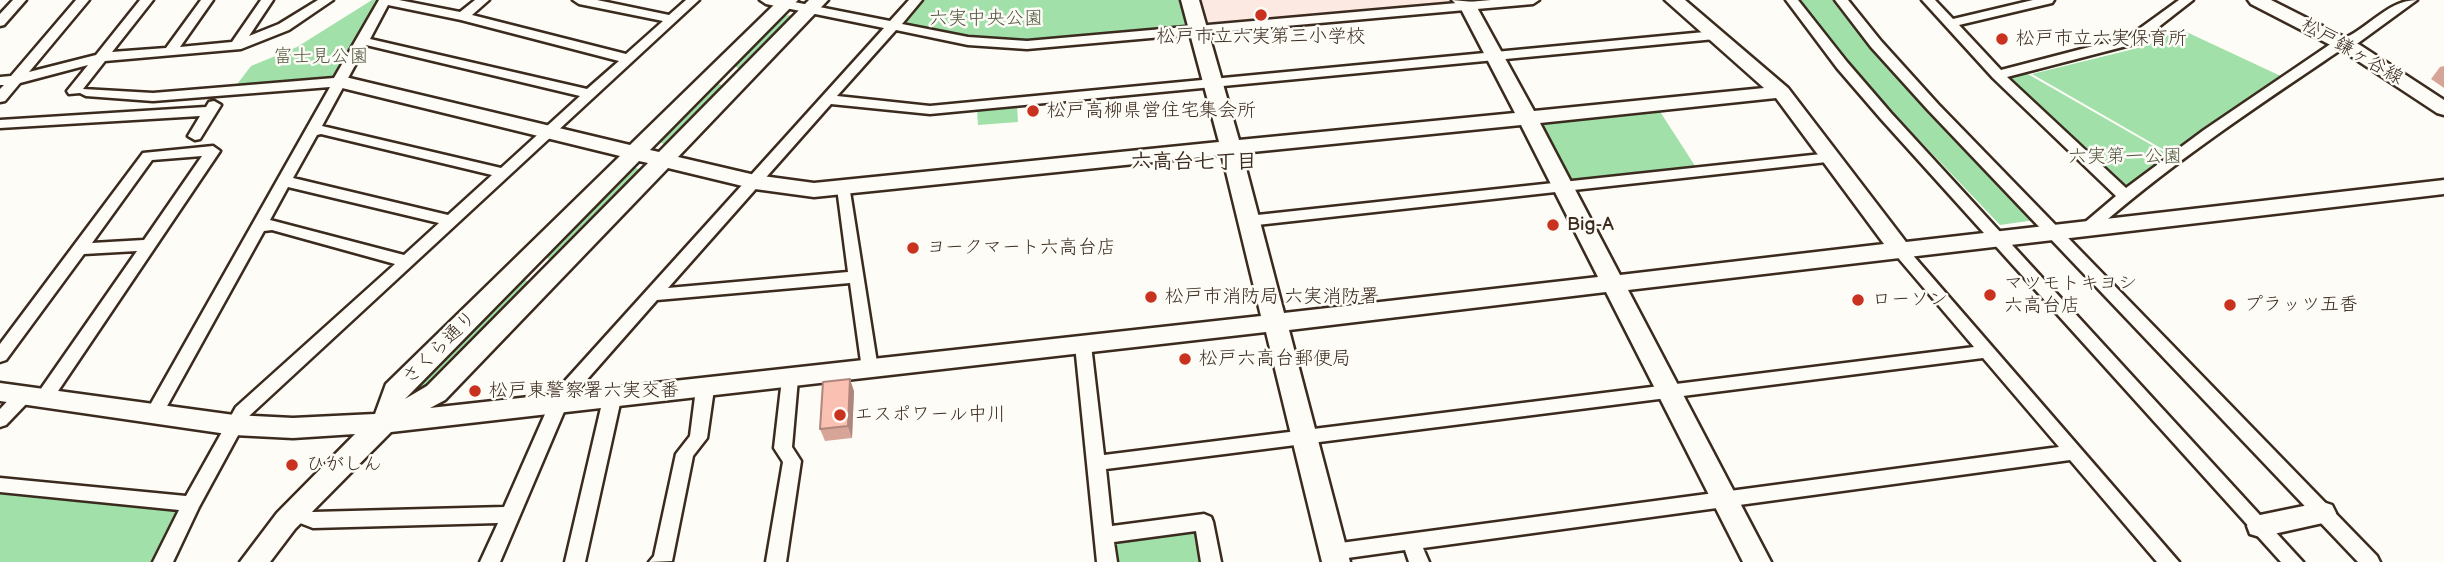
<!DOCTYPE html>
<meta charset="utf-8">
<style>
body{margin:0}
canvas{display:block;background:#fdfcf7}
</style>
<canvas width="2444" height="562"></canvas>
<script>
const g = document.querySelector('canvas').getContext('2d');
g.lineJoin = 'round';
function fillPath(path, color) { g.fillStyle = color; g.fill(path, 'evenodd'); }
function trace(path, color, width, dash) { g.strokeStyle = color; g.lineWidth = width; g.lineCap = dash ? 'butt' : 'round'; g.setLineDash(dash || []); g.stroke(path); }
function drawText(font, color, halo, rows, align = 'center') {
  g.font = font + ' "Balsamiq Sans","Klee One",sans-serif'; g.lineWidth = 5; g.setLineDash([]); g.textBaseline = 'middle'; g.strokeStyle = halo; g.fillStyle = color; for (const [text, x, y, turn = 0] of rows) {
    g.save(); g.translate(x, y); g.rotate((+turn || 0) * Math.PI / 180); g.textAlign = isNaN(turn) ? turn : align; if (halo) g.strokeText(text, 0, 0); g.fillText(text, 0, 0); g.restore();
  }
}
fillPath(new Path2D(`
 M 1198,0 L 1454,0 L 1452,4 L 1210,24 L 1205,21 Z`), '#fceae2');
fillPath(new Path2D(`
 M 372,0 L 380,0 L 336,78 L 235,87 L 251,66 L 297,47 Z
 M 920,0 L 1185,0 L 1191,21 L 1185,27 L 1024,41 L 970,37 L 907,24 L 904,18 Z
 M 1800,0 L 1832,0 C 1892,80 1966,149 2035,220 L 2000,225 L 1850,67 Z
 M 789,15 L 794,17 L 748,67 L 740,69 L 734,66 L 781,17 Z
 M 2180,29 L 2285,78 L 2171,154 L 2032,74 L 2146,46 Z
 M 2026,73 L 2169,155 L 2127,185 L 2113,180 L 2009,81 L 2010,76 Z
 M 719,84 L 724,86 L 672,142 L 664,144 L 657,141 L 711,86 Z
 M 1017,105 L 1018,122 L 978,125 L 977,109 Z
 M 1659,110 L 1697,169 L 1576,182 L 1567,179 L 1539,126 L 1542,122 Z
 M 632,167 L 642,170 L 558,257 L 549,259 L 542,256 Z
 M 521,279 L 531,282 L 425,389 L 415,388 Z
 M 0,493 L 173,508 L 177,516 L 155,562 L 0,562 Z
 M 1193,526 L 1202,533 L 1207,562 L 1114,562 L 1112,545 L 1117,539 Z`), '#a1e0a8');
const street = new Path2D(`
 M 13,0 L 26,0 L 4,25 L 0,26 L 0,14 Z
 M 76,0 L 89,0 L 29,72 L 96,55 L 140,0 L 153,0 L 112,52 L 166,48 L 201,0 L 213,0 L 180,47 L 232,42 L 261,0 L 273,0 L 249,36 L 279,24 L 318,0 L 333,0 L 289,30 L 241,49 L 105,61 L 83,89 L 153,93 L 334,78 L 379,0 L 399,0 L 460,12 L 475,0 L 489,0 L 472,15 L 626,54 L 663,21 L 579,4 L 573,0 L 597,0 L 669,15 L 686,0 L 699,0 L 248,417 L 199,507 L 173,562 L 153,562 L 179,510 L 0,492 L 0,478 L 186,496 L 236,407 L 395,264 L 272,230 L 264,231 L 161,417 L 149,417 L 146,412 L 149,407 L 330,87 L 153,101 L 86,96 L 80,93 L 69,94 L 67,91 L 88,65 L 20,83 L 5,101 L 0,102 L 0,89 L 4,85 L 0,85 L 0,77 L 11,76 ZM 388,5 L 461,20 L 619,61 L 587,89 L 370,39 ZM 366,45 L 580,96 L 501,168 L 322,126 ZM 321,134 L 492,175 L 448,215 L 293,178 L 317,135 ZM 288,187 L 439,223 L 404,255 L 270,220 Z
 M 760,0 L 784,0 L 890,21 L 909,0 L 922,0 L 902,24 L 968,37 L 1027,41 L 1491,0 L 1539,0 L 1533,4 L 1027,49 L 968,45 L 896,30 L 837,96 L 930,106 L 1715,31 L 1721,35 L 1715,39 L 930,114 L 831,104 L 668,288 L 848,272 L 837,188 L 839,185 L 849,185 L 878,369 L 876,373 L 864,373 L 862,369 L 850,283 L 657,300 L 576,392 L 566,407 L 500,562 L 480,562 L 498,523 L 313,528 L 287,518 L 285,513 L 287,508 L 294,505 L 313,512 L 504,507 L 549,405 L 564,382 L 884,28 L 766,4 Z
 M 1786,0 L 1798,0 L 1847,62 L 1891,113 L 2303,562 L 2281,562 L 1881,119 L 1837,68 Z
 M 1835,0 L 1848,0 L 1881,41 L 1938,104 L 2377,556 L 2380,562 L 2358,562 L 1928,110 L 1871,47 Z
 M 1922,0 L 1935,0 L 1953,19 L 2033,0 L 2054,0 L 2052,3 L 1959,25 L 2001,70 L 2128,37 L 2179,0 L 2193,0 L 2138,43 L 2007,77 L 2126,188 L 2204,130 L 2332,43 C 2364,35 2385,0 2417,0 L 2354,46 L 2342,49 C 2256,107 2171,163 2093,232 L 2088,233 L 2080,228 L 2083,224 L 2116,196 L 1993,78 Z
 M 214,101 L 221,105 L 200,139 L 195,140 L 188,136 L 200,116 L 0,128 L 0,120 L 206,107 L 209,102 Z
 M 213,146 L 220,151 L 50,403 L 38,403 L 35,398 L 38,393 L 137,251 L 84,254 L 6,360 L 0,362 L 0,344 L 143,153 ZM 202,156 L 144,240 L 92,243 L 152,160 Z
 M 1831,153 L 1838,158 L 1836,161 L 1248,226 L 1240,221 L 1248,216 Z
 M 1899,244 L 1904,245 L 2179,562 L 2157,562 L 2070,460 L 1423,548 L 1429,562 L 1409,562 L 1405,550 L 1333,560 L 1326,558 L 1324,552 L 1326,546 L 1333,544 L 2059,447 L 1983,358 L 1106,469 L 1112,526 L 1204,514 L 1211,517 L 1213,522 L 1221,562 L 1201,562 L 1196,531 L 1114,542 L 1117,562 L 1097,562 L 1075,345 L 1077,341 L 1089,341 L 1091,345 L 1104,455 L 1974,347 L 1894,253 L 1891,249 L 1894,245 Z
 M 790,373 L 796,374 L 798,379 L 792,447 L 801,461 L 786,562 L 766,562 L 783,462 L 774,448 L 782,379 L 784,374 Z
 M 705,382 L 711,384 L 714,389 L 707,438 L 693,456 L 672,561 L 649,562 L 654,556 L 676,454 L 690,436 L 696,389 L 699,384 Z
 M 24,388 L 30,390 L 33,395 L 30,400 L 6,425 L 0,427 L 0,409 L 18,390 Z
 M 612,392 L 618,394 L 621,399 L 585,562 L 565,562 L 603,399 L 606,394 Z`);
const secondary = new Path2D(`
 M 779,0 L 798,0 L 650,150 L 659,152 L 809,0 L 828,0 L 678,157 L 755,175 L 814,183 L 1219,142 L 1181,0 L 1199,0 L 1239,140 L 1515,113 L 1461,9 L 1452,0 L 1474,2 L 1534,111 L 1764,88 L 1665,0 L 1685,0 L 1788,88 L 1906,242 L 2444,180 L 2444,194 L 1628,290 L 1771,562 L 1743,562 L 1606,292 L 1289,330 L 1350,562 L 1322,562 L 1266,332 L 391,432 L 295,529 L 270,562 L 240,562 L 277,513 L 355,434 L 293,438 L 234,435 L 0,401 L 0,383 L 234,415 L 293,418 L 375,414 L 386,384 L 620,156 L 334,86 L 331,82 L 334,78 L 341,76 L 630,145 ZM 1776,98 L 1884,244 L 1620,275 L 1540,123 ZM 1521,125 L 1598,277 L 1284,313 L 1242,153 ZM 1222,155 L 1261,316 L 430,408 L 445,400 L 668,168 L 755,189 L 814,197 ZM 639,161 L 648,163 L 427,386 L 405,399 Z
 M 2248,0 L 2271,0 L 2360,45 L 2444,100 L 2444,115 L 2437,113 L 2346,53 L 2251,4 Z
 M 2323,502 L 2332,505 L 2336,513 L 2332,521 L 2260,537 L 2250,534 L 2247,526 L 2250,518 L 2260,515 Z`);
trace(street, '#3b2a1e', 5);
trace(secondary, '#3b2a1e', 5);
fillPath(street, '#fdfcf7');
fillPath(secondary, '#fdfcf7');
fillPath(new Path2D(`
 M 2444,66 L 2444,88 L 2431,79 L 2440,67 Z
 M 854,391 L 852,438 L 825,441 L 820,429 Z`), '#d7a598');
fillPath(new Path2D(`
 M 850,379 L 854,391 L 852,438 L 848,426 Z`), '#af867c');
const building = new Path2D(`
 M 850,379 L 848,426 L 820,429 L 823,382 Z`);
fillPath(building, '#fac0b1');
trace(building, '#af867c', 2);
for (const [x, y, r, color] of [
 [1261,15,7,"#c8321e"],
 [2002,39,7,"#c8321e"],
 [1033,111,7,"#c8321e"],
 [1553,225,7,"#c8321e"],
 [913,248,7,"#c8321e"],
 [1990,295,7,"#c8321e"],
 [1151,297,7,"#c8321e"],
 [1858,300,7,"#c8321e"],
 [2230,305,7,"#c8321e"],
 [1185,359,7,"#c8321e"],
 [475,391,7,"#c8321e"],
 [840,415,7,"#c8321e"],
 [292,465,7,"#c8321e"]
]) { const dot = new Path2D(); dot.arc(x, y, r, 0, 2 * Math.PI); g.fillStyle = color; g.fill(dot); trace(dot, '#fdfcf7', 2.5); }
drawText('19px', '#545840', '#fdfcf7', [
 ["六実中央公園",986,19],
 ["富士見公園",321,57],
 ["六実第一公園",2125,157]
]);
drawText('19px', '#3b2a1e', '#fdfcf7', [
 ["松戸市立六実第三小学校",1261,37,"center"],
 ["松戸市立六実保育所",2016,39],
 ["松戸高柳県営住宅集会所",1047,111],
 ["Big-A",1567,225],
 ["ヨークマート六高台店",927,248],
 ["マツモトキヨシ",2004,284],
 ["六高台店",2004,306],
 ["松戸市消防局 六実消防署",1165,297],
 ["ローソン",1872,300],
 ["プラッツ五香",2244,305],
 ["松戸六高台郵便局",1199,359],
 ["松戸東警察署六実交番",489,391],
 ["エスポワール中川",854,415],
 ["ひがしん",306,465]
], 'left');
drawText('19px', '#3b2a1e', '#fdfcf7', [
 ["松戸鎌ヶ谷線",2352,52,30],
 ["さくら通り",440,348,-45]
]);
drawText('bold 21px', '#3b2a1e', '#fdfcf7', [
 ["六高台七丁目",1194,163]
]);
</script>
